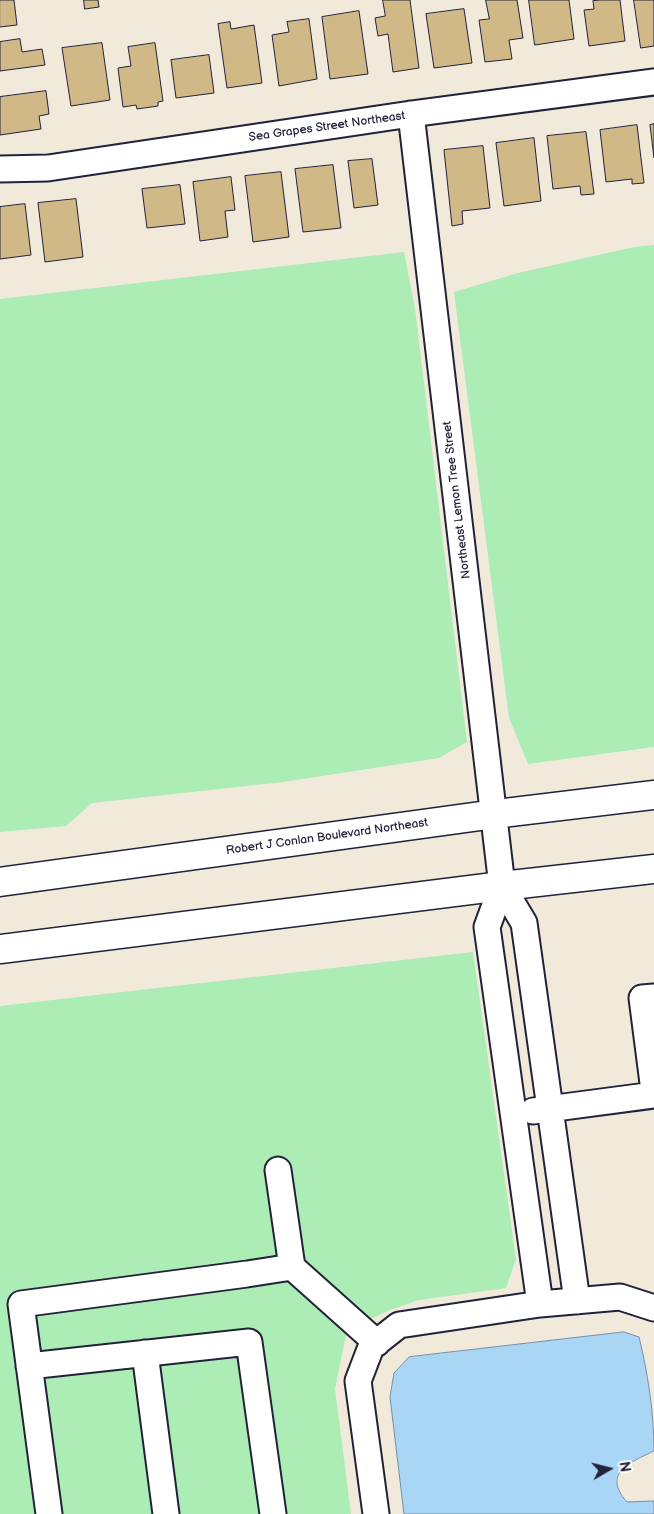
<!DOCTYPE html>
<style>
body{margin:0}
#map{position:relative;width:654px;height:1514px;overflow:hidden;background:#f1eadb;font-family:"Balsamiq Sans",sans-serif}
canvas{display:block}
.north{position:absolute;left:584px;top:1444px;width:50px;height:50px;-webkit-text-stroke:4px #fff;paint-order:stroke;rotate:82deg;font-size:14px;font-weight:700;line-height:20px;text-align:center;color:#22223b}
.north::after{content:'';display:block;margin:auto;width:18px;height:22px;background:#22223b;clip-path:polygon(50% 0,100% 100%,50% 72%,0 100%)}
</style>
<div id="map">
<canvas width="654" height="1514"></canvas>
<div class="north">N</div>
</div>
<script>
const g = document.querySelector('canvas').getContext('2d');
g.lineJoin = 'round';
function fillPath(path, color) { g.fillStyle = color; g.fill(path, 'evenodd'); }
function trace(path, color, width, dash) { g.strokeStyle = color; g.lineWidth = width; g.lineCap = dash ? 'butt' : 'round'; g.setLineDash(dash || []); g.stroke(path); }
function drawText(font, color, halo, rows, align = 'center') {
  g.font = font + ' "Balsamiq Sans",sans-serif'; g.lineWidth = 5; g.setLineDash([]); g.textBaseline = 'middle'; g.strokeStyle = halo; g.fillStyle = color; for (const [text, x, y, turn = 0] of rows) {
    g.save(); g.translate(x, y); g.rotate((+turn || 0) * Math.PI / 180); g.textAlign = isNaN(turn) ? turn : align; if (halo) g.strokeText(text, 0, 0); g.fillText(text, 0, 0); g.restore();
  }
}
fillPath(new Path2D(`
 M 654,245 L 654,747 L 528,764 L 509,718 L 454,292 L 518,273 L 634,247 Z
 M 404,252 L 415,308 L 467,742 L 439,758 L 283,782 L 92,803 L 66,826 L 0,832 L 0,299 Z
 M 473,952 L 516,1259 L 506,1288 L 419,1300 L 390,1310 L 347,1330 L 335,1389 L 351,1514 L 0,1514 L 0,1006 Z`), '#acecb5');
const water = new Path2D(`
 M 624,1332 L 639,1337 C 648,1374 654,1413 654,1451 C 631,1462 601,1473 627,1502 L 654,1501 L 654,1514 L 404,1514 L 390,1397 L 394,1373 L 409,1357 Z`);
fillPath(water, '#aad6f6');
trace(water, '#748eab', 1);
const building = new Path2D(`
 M 0,0 L 14,0 L 17,25 L 0,27 Z
 M 84,0 L 98,0 L 99,7 L 85,9 Z
 M 383,0 L 410,0 L 419,68 L 393,72 L 388,34 L 378,36 L 375,18 L 385,16 Z
 M 486,0 L 517,0 L 523,38 L 509,40 L 512,59 L 485,62 L 479,20 L 489,19 Z
 M 529,0 L 569,0 L 574,39 L 535,45 Z
 M 601,0 L 620,0 L 625,41 L 589,46 L 584,10 L 594,9 L 593,1 Z
 M 634,0 L 654,0 L 654,46 L 641,48 Z
 M 464,9 L 472,63 L 434,68 L 426,14 Z
 M 359,11 L 368,74 L 330,79 L 322,17 Z
 M 309,19 L 317,79 L 279,86 L 272,35 L 289,32 L 287,22 Z
 M 230,22 L 231,29 L 254,25 L 262,83 L 227,88 L 218,24 Z
 M 20,39 L 22,52 L 42,49 L 45,65 L 0,71 L 0,42 Z
 M 102,43 L 110,100 L 71,106 L 62,48 Z
 M 155,43 L 163,101 L 158,102 L 158,106 L 137,109 L 136,105 L 123,107 L 118,68 L 131,66 L 128,47 Z
 M 209,55 L 214,93 L 176,98 L 171,60 Z
 M 46,91 L 49,114 L 39,116 L 41,129 L 0,135 L 0,97 Z
 M 654,124 L 654,158 L 650,125 Z
 M 637,125 L 644,183 L 632,184 L 632,179 L 606,182 L 600,130 Z
 M 586,132 L 594,194 L 581,195 L 580,186 L 553,189 L 547,136 Z
 M 534,138 L 541,201 L 504,206 L 496,143 Z
 M 483,146 L 490,208 L 462,211 L 463,224 L 452,226 L 444,150 Z
 M 372,159 L 378,205 L 354,208 L 348,161 Z
 M 333,165 L 341,228 L 303,232 L 295,169 Z
 M 281,172 L 289,237 L 253,242 L 245,176 Z
 M 231,177 L 235,210 L 225,211 L 228,237 L 200,241 L 193,182 Z
 M 180,185 L 185,224 L 147,228 L 142,189 Z
 M 76,199 L 83,257 L 45,262 L 38,203 Z
 M 25,204 L 31,255 L 0,259 L 0,207 Z`);
fillPath(building, '#d0b887');
trace(building, '#22223b', 1);
const minor = new Path2D(`
 M 411,114 L 502,886
 M 0,169 L 48,168 L 411,114 L 654,82
 M 654,997 L 642,998 L 654,1091
 M 533,1111 L 654,1095
 M 278,1170 L 292,1267 L 377,1343
 M 540,1304 L 487,927 L 502,886 L 524,923 L 577,1301
 M 145,1353 L 166,1514
 M 29,1366 L 249,1342 L 273,1514
 M 49,1514 L 21,1304 L 247,1274 L 292,1267
 M 376,1514 L 358,1381 L 371,1347 L 399,1325 L 540,1304 L 620,1297 L 654,1308`);
const major = new Path2D(`
 M 0,882 L 495,814 L 654,795
 M 0,949 L 502,886 L 654,869`);
trace(minor, '#22223b', 29);
trace(major, '#22223b', 31);
trace(minor, '#fff', 25);
trace(major, '#fff', 28);
drawText('12px', '#22223b', '#fff', [
 ["Sea Grapes Street Northeast",327,127,-8],
 ["Northeast Lemon Tree Street",457,500,-97],
 ["Robert J Conlan Boulevard Northeast",327,837,-8]
]);
</script>
